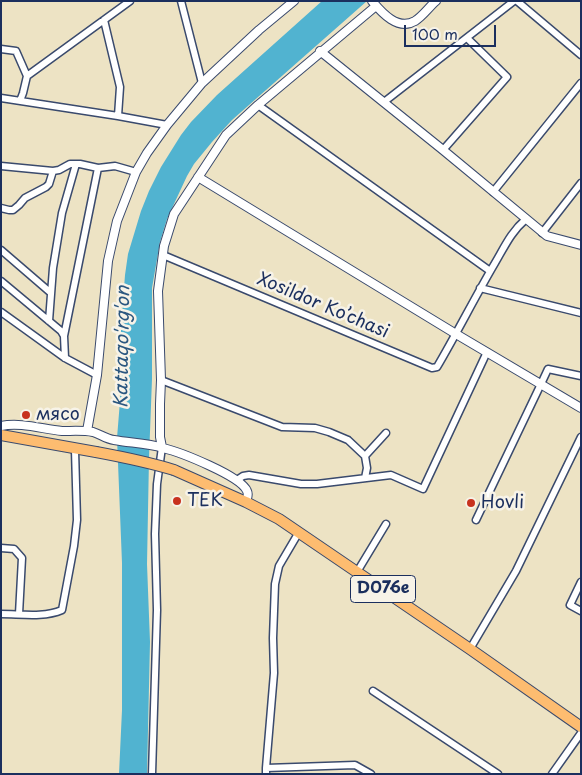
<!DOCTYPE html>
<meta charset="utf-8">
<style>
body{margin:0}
#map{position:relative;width:582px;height:775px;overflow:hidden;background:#ede3c4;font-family:"Playpen Sans",sans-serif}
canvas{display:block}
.frame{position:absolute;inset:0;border:2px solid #1b2f5e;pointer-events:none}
.scale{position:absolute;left:404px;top:25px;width:92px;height:22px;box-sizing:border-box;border:2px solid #1b2f5e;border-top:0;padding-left:6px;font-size:15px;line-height:18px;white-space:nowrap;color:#1b2f5e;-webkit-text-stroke:4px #f7f3e8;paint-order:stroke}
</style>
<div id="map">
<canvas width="582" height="775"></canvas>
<div class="frame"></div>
<div class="scale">100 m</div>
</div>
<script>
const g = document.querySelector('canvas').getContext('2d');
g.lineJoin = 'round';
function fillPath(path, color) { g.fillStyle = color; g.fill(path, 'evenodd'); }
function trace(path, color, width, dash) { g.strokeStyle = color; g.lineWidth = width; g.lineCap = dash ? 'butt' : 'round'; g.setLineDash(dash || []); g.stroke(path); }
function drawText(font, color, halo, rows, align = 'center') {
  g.font = font + ' "Playpen Sans",sans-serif'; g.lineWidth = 5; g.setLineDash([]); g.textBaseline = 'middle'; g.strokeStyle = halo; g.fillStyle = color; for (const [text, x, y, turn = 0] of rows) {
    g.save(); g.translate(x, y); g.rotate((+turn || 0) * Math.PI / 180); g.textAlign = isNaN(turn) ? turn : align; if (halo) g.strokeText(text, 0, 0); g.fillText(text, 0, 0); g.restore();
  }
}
fillPath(new Path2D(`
 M 322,1 L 367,1 L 232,120 L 212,142 L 194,164 L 187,176 L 167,219 L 160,242 L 152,288 L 152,379 L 149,458 L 147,564 L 150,642 L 147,774 L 119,774 L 122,710 L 122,563 L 117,438 L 120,401 L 121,328 L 125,275 L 128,254 L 141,211 L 149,191 L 161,167 L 181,135 L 191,122 L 217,95 Z`), '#51b3d0');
const minor = new Path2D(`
 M 181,1 L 202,83
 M 517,1 L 581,55
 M 104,20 L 120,87 L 118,116
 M 1,49 L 16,51 L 27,76
 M 1,98 L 118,116 L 167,125
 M 20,101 L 23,93 L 27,76 L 130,1
 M 384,102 L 514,1
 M 258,105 L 490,271
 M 443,150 L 507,77 L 467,38
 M 1,166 L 53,171 L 59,170 L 70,164 L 80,164 L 98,168 L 115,166 L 136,172
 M 493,192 L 581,83
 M 1,208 L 9,210 L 13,210 L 19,205 L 25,198 L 46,187 L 49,184 L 53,171
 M 542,233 L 581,183
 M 1,250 L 51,293
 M 163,255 L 432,368 L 437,367 C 457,333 475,297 495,263 C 505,246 511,232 526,219
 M 1,281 L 61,331 L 64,336 L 65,358
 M 480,288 L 581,313
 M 1,312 L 65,358 L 97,375
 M 49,321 L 53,268 L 62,213 L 76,164
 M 64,336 L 98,168
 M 161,380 L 282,427 L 315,428 L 329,432 L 348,440 L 365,456 L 367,468 L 365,478
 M 365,456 L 386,433
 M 237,480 L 243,476 L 249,475 L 301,484 L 317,484 L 391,475 L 423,489 L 487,352
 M 476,520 L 541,384 L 548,369 L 581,376
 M 1,548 L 14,549 L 22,558 L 19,614
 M 357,572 L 386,524
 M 581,582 L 570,605 L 581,611
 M 1,614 C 21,614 43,618 62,610 L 74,546 L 77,520 L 75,450
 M 470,649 L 516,571 L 581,437
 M 373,691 L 498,774
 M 266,768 L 355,765 L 371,774
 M 152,774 L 157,610 L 155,534 L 157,484 L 162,447
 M 266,774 L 266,768 L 274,673 L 273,638 L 275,584 L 279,566 L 299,532
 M 552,774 L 581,733`);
const tertiary = new Path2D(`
 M 372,1 C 382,13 398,31 415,21 C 423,16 429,7 436,1
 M 320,51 L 443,150 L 547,236 L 581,245
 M 198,177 L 456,334 L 581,408
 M 1,426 C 21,422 42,429 62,431 C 72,431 83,430 93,432 C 100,434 106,439 114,440 C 130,443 147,443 163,448 C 180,452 241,476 247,491 C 249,495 247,498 246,502
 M 87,431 L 97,375 L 108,261 L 117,221 L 136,172 L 147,153 L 167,125 L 202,83 L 259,30 L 294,1
 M 162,447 L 160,437 L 160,404 L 161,380 L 158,291 L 164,246 L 174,214 L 226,135 L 258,105 L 376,6`);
const primary = new Path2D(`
 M 1,435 L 96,452
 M 174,470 L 246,502 L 279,519 L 470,649 L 581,727`);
trace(minor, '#3a4a6d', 9);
trace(tertiary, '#3a4a6d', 10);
trace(primary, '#3a4a6d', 12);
trace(minor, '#fff', 6);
trace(tertiary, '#fff', 8);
trace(primary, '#fdbc70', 10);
const primaryBridge = new Path2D(`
 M 96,452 C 123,457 148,462 174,470`);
trace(primaryBridge, '#3a4a6d', 12, []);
trace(primaryBridge, '#fdbc70', 10);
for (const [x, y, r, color] of [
 [26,415,5,"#c8321e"],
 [177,501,5,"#c8321e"],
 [471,503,5,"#c8321e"]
]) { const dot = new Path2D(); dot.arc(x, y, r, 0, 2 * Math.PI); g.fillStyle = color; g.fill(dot); trace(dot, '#f7f3e8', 2); }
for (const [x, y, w] of [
 [383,589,65]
]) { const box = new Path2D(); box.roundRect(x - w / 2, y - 13.5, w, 27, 4); g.fillStyle = '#f7f3e8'; g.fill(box); trace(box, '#1b2f5e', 1); }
drawText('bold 16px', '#1b2f5e', null, [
 ["D076e",383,589]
]);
drawText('18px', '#1b2f5e', '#f7f3e8', [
 ["Xosildor Ko’chasi",323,306,23]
]);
drawText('18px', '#1b2f5e', '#f7f3e8', [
 ["мясо",36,415],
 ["TEK",187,501],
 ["Hovli",481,503]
], 'left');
drawText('italic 19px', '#2b5780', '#f7f3e8', [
 ["Kattaqo'rg'on",123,347,-89]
]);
</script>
